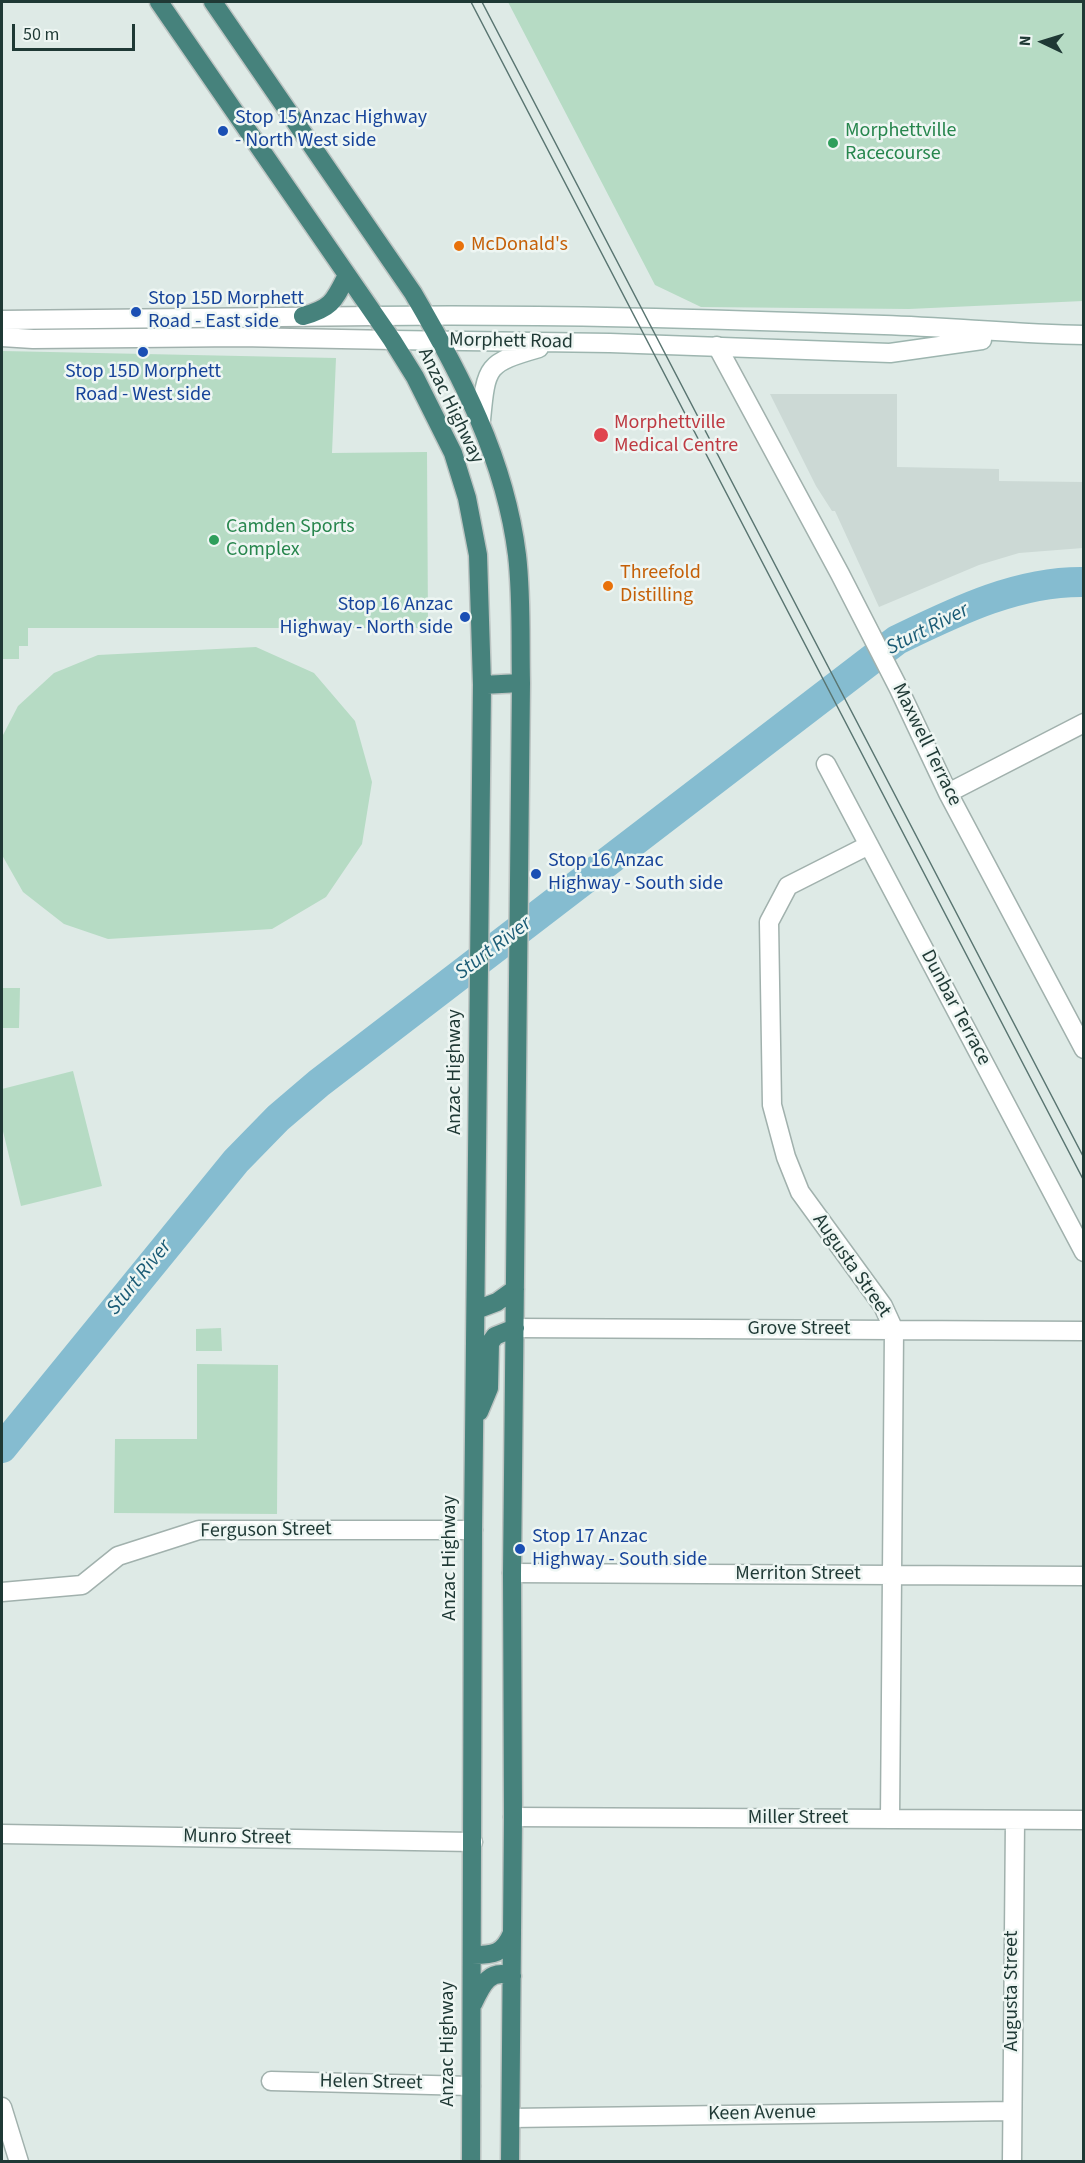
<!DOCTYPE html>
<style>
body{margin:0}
#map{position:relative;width:1085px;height:2163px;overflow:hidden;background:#deeae6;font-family:"Source Sans 3",sans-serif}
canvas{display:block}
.frame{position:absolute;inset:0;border:3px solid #1f3935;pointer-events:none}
.north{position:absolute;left:1013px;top:12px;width:60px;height:60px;-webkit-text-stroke:4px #eef6f3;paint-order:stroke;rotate:274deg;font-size:16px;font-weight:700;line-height:24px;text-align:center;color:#1f3935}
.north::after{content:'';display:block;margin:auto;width:21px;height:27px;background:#1f3935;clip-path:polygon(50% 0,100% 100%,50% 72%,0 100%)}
.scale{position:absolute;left:12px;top:24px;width:123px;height:27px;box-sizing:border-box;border:3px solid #1f3935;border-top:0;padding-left:8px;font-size:18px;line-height:21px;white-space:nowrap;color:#1f3935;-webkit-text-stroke:4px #eef6f3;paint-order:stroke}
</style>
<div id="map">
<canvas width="1085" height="2163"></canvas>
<div class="frame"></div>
<div class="north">N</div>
<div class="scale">50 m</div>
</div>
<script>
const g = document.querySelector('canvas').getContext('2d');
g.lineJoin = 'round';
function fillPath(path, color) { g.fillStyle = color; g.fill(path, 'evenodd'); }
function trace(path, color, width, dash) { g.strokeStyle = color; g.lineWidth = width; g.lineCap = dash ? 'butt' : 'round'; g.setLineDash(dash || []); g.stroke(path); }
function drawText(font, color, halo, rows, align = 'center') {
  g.font = font + ' "Source Sans 3",sans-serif'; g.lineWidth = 5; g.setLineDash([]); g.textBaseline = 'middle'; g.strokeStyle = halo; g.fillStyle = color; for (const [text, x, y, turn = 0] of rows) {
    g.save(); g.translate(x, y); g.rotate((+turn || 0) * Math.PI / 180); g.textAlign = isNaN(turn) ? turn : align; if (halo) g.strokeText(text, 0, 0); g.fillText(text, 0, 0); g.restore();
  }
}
fillPath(new Path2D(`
 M 770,394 L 897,394 L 897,467 L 999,469 L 999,481 L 1083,482 L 1083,548 L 1019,553 L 979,565 L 879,607 L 835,511 L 832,511 L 816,486 Z`), '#ccd9d5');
fillPath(new Path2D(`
 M 508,2 L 1083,2 L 1083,301 L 909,309 L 701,307 L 655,285 Z
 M 2,351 L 336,358 L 332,453 L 427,452 L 428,628 L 28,628 L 28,646 L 19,646 L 19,659 L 2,659 Z
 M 256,647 L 314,673 L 355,721 L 372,782 L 362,844 L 326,897 L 272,929 L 108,939 L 64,924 L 23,892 L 2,855 L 2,737 L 18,706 L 54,673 L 98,655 Z
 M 2,988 L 20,988 L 19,1028 L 2,1028 Z
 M 73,1071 L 102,1186 L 21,1206 L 2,1127 L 2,1089 Z
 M 221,1328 L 222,1351 L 196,1351 L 196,1329 Z
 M 197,1364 L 278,1365 L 277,1514 L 114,1513 L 115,1439 L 197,1439 Z`), '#b6dbc4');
trace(new Path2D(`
 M 2,1448 L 236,1161 L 278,1118 L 319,1083 L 897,640 C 955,612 1017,581 1084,582`), '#85bcd0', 30);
const minor = new Path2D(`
 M 717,346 L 840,574 L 899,689 L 948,793 L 1084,1049
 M 826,764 L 1084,1252
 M 948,793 L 1084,723
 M 869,845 L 788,886 L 769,922 L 772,1105 L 786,1157 L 800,1192 L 883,1306 L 894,1330 L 890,1819
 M 515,1328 L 1084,1331
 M 512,1573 L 1084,1576
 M 2,1592 L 82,1585 L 118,1556 L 199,1530 L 473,1530
 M 513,1817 L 1084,1820
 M 2,1834 L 473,1842
 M 271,2081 L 471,2086
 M 2,2107 L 19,2162
 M 511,2118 L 1012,2111
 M 1012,2162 L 1015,1820`);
const tertiary = new Path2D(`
 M 2,320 L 374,316
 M 2,337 L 33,339 L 240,337 L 392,340`);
const secondary = new Path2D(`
 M 374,316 C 544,314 714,319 884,325 C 950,327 1017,334 1084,335
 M 392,340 L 610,343 L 890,353 L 982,340
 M 481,420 C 486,365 487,363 539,348`);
const trunk = new Path2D(`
 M 159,2 L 392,340 L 415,377 L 453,453 L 467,498 L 478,555 L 482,685 L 473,1530 L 471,2162
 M 213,2 L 413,293 C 461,375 505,459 517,555 C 522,597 520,641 521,683 L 512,1573 L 513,1817 L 510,2162
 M 303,316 C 332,308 334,301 347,275
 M 482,685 L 521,683
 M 476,1310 L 497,1302 L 515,1289
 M 479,1412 L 489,1388 L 490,1343 L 495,1336 L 515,1328
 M 472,1955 C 494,1955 503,1954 512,1933
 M 473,2004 C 482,1985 489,1968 512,1976`);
trace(minor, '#a1b1ad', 21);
trace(tertiary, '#a1b1ad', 21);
trace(secondary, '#9db5af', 21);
trace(trunk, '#bcc4c2', 21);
trace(minor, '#fff', 18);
trace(tertiary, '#fff', 18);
trace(secondary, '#fff', 18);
trace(trunk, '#46827c', 18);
trace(new Path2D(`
 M 471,2 L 1084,1181
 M 482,2 L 1084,1158`), '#597571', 1.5);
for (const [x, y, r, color] of [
 [223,131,6,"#1a4fb4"],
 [833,143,6,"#2e9e5b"],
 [459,246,6,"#e8710a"],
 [136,312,6,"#1a4fb4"],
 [143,352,6,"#1a4fb4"],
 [601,435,8,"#e0444e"],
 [214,540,6,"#2e9e5b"],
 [608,586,6,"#e8710a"],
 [465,617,6,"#1a4fb4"],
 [536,874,6,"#1a4fb4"],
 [520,1549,6,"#1a4fb4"]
]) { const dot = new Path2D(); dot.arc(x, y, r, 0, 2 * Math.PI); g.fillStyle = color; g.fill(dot); trace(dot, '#eef6f3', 2); }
drawText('20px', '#164399', '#eef6f3', [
 ["Stop 15 Anzac Highway",235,119],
 ["- North West side",235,142],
 ["Stop 15D Morphett",148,300],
 ["Road - East side",148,323],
 ["Stop 15D Morphett",143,373,"center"],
 ["Road - West side",143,396,"center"],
 ["Stop 16 Anzac",453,606,"right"],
 ["Highway - North side",453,629,"right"],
 ["Stop 16 Anzac",548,862],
 ["Highway - South side",548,885],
 ["Stop 17 Anzac",532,1538],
 ["Highway - South side",532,1561]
], 'left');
drawText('20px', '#27864d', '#eef6f3', [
 ["Morphettville",845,132],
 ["Racecourse",845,155],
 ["Camden Sports",226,528],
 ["Complex",226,551]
], 'left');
drawText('20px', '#c56008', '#eef6f3', [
 ["McDonald's",471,246],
 ["Threefold",620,574],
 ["Distilling",620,597]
], 'left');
drawText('20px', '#1f3935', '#eef6f3', [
 ["Morphett Road",511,342,1],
 ["Anzac Highway",450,406,64],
 ["Maxwell Terrace",926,745,64],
 ["Dunbar Terrace",955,1008,62],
 ["Anzac Highway",456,1072,-90],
 ["Augusta Street",851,1266,55],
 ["Grove Street",799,1330],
 ["Ferguson Street",266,1531,-1],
 ["Anzac Highway",451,1558,-90],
 ["Merriton Street",798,1575],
 ["Miller Street",798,1819],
 ["Munro Street",237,1838,1],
 ["Augusta Street",1013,1991,-90],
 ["Anzac Highway",449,2044,-90],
 ["Helen Street",371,2083,1],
 ["Keen Avenue",762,2114,-1]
]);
drawText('20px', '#be3a42', '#eef6f3', [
 ["Morphettville",614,424],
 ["Medical Centre",614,447]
], 'left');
drawText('italic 21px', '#1a5b75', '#eef6f3', [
 ["Sturt River",928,630,-27],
 ["Sturt River",494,949,-37],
 ["Sturt River",140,1278,-51]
]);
</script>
